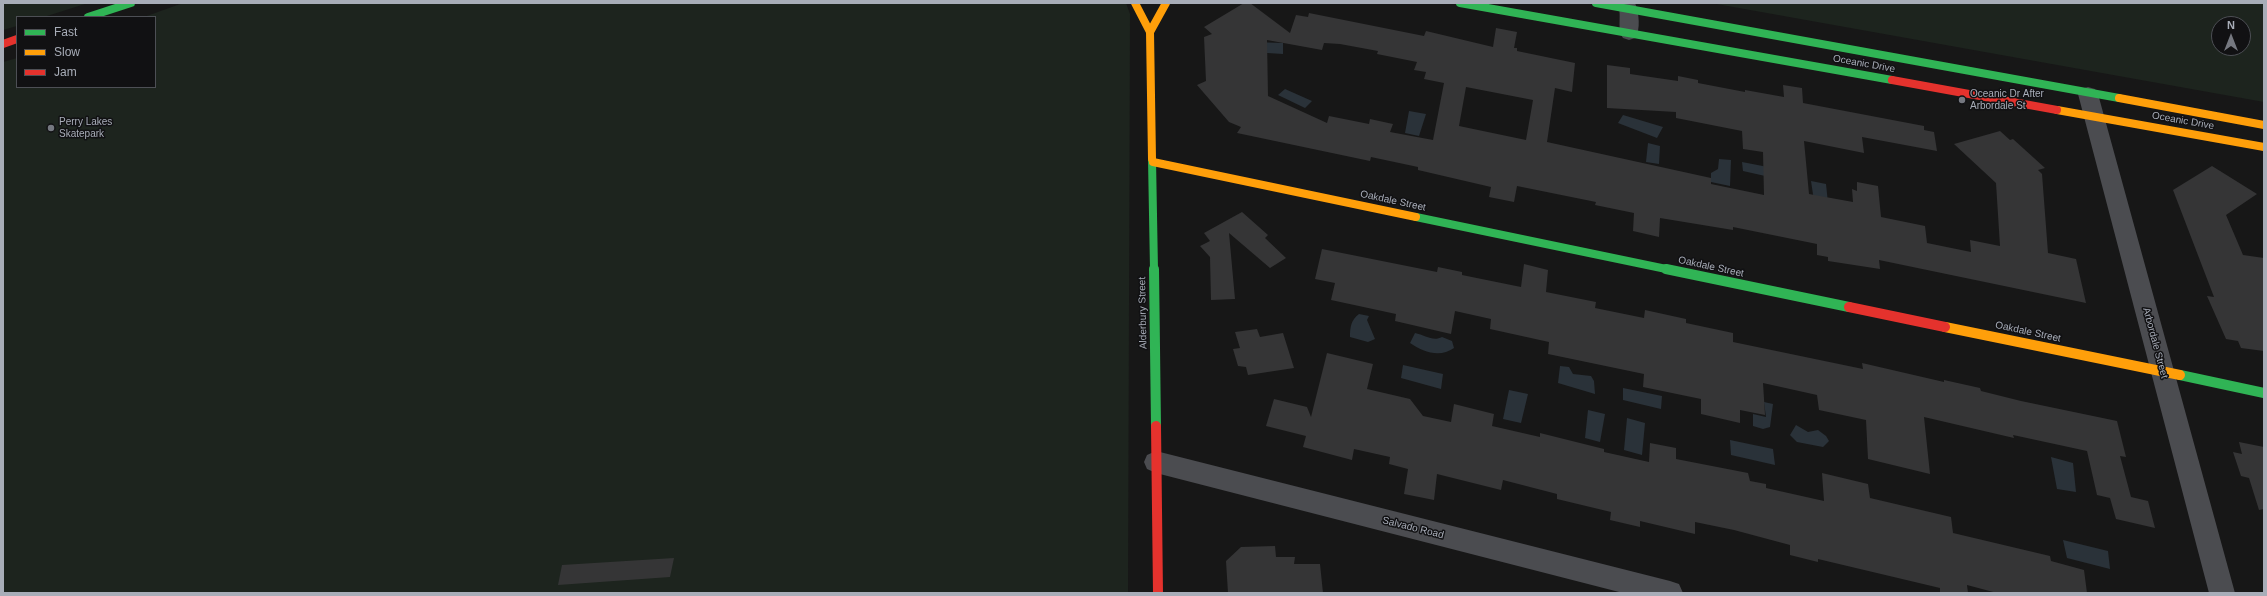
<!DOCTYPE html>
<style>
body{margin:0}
#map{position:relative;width:2267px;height:596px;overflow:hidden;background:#171717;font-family:Helvetica,sans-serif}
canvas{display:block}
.frame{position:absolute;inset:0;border:4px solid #a8adb8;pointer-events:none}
.legend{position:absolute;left:16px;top:16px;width:140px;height:72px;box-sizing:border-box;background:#111113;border:1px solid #4d4f55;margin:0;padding:5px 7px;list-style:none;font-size:12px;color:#a8adb8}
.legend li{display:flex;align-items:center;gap:8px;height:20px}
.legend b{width:20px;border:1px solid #4d4f55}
.north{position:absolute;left:2211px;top:16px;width:40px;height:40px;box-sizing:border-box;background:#111113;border:1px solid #4d4f55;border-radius:50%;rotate:0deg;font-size:11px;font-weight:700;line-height:16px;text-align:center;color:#a8adb8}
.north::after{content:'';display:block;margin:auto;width:14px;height:18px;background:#757880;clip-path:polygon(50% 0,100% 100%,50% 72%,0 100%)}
</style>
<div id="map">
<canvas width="2267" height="596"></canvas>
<div class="frame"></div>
<ul class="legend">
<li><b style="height:5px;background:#30b455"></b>Fast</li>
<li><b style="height:5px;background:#ff9f0a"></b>Slow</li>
<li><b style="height:5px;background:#e5322d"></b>Jam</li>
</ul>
<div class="north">N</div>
</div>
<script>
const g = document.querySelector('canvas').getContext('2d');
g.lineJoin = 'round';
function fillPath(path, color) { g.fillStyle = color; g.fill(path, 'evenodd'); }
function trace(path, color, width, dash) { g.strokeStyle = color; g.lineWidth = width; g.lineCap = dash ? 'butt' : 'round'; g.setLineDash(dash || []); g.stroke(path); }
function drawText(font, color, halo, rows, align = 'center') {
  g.font = font + ' Helvetica,sans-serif'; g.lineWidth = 3; g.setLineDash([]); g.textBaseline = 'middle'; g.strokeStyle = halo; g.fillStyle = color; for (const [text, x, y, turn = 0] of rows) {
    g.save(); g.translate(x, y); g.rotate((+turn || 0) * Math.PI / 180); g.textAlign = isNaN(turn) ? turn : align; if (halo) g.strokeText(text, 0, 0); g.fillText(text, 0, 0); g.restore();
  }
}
fillPath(new Path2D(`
 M 3,3 L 88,3 L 44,17 L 17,17 L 17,26 L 3,30 Z
 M 183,3 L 1126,3 L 1130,14 L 1128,593 L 3,593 L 3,62 L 17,58 L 17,87 L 155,87 L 155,17 L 144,17 Z
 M 1711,3 L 2264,3 L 2264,102 ZM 2219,24 L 2243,24 L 2243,48 L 2219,48 Z`), '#1d241e');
fillPath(new Path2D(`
 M 1252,42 L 1283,43 L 1283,54 L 1252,52 Z
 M 1285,89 L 1312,101 L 1305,108 L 1278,95 Z
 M 1409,111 L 1426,114 L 1419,136 L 1405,133 Z
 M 1623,115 L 1663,127 L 1657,138 L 1618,123 Z
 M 1648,143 L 1660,146 L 1659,164 L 1646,162 Z
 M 1719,159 L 1731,160 L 1730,186 L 1711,182 L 1711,173 L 1718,169 Z
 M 1742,162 L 1773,168 L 1774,178 L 1743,171 Z
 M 1811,181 L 1826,184 L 1828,203 L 1814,201 Z
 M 1359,314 L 1369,316 L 1367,320 L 1375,339 L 1368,342 L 1350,337 C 1350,327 1351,320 1359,314 Z
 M 1415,333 C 1425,335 1433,342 1442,337 L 1452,341 L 1454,348 C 1440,358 1423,352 1410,343 Z
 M 1403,365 L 1443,374 L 1441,389 L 1401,378 Z
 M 1560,366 L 1569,367 L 1573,374 L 1591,376 L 1594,381 L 1595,394 L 1558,383 Z
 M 1623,388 L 1662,396 L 1661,409 L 1623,400 Z
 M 1509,390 L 1528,394 L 1521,423 L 1503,419 Z
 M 1764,402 L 1773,404 L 1770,427 L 1763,429 L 1753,426 L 1753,414 L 1766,417 Z
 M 1588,410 L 1605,414 L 1600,442 L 1585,438 Z
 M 1627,418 L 1645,423 L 1642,455 L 1624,450 Z
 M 1796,425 L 1808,432 L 1818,430 L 1826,436 L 1829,441 L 1823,447 L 1797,442 L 1790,435 Z
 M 1730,440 L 1773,449 L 1775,465 L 1731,455 Z
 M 2051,457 L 2073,463 L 2076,492 L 2057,489 Z
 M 2063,540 L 2108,551 L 2110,569 L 2067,558 Z`), '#2a3239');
fillPath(new Path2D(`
 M 1244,3 L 1250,3 L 1290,33 L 1296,15 L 1308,17 L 1309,13 L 1424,36 L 1426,31 L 1493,47 L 1496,28 L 1517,32 L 1514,48 L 1517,48 L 1517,51 L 1575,63 L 1572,92 L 1555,88 L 1547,142 L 1711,178 L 1711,184 L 1764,195 L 1763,152 L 1743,149 L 1742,131 L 1676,118 L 1676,112 L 1607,108 L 1607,65 L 1630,68 L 1630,74 L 1678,81 L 1678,76 L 1698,80 L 1698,83 L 1745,92 L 1745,90 L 1784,97 L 1783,85 L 1802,88 L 1803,103 L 1924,126 L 1924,130 L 1934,132 L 1937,151 L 1862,137 L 1864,153 L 1804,141 L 1809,194 L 1853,202 L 1852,189 L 1857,191 L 1857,182 L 1878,186 L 1881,217 L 1925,226 L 1927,243 L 1971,252 L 1970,240 L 2000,246 L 1996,183 L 1954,144 L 2000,131 L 2010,140 L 2013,139 L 2045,168 L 2038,170 L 2042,174 L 2048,253 L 2076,259 L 2086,303 L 1879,260 L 1880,269 L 1828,261 L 1828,257 L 1817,255 L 1817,244 L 1733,227 L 1733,230 L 1660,218 L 1659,237 L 1633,231 L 1634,213 L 1595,205 L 1596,202 L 1517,186 L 1514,202 L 1489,197 L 1491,187 L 1418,170 L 1418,167 L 1371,157 L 1370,161 L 1237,133 L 1241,127 L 1229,122 L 1197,85 L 1206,81 L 1204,37 L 1212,34 L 1204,27 ZM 1267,40 L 1322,50 L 1324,43 L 1340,44 L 1378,51 L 1377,54 L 1417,62 L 1414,70 L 1426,72 L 1424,79 L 1444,83 L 1433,140 L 1390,132 L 1393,124 L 1370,119 L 1369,124 L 1329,116 L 1327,123 L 1268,96 ZM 1466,87 L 1533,100 L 1526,140 L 1459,126 Z
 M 2212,166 L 2257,194 L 2226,215 L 2243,255 L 2264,258 L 2264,351 L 2241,348 L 2238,341 L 2226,339 L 2207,296 L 2214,297 L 2173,190 Z
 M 1242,212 L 1268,235 L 1265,238 L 1286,258 L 1270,268 L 1229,233 L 1235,299 L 1211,300 L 1210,257 L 1200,246 L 1210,241 L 1204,233 Z
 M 1322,249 L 1437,272 L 1438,267 L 1462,272 L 1462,275 L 1521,287 L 1524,264 L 1548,270 L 1546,292 L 1596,302 L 1595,308 L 1644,318 L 1645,310 L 1686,319 L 1686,323 L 1733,333 L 1733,342 L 1863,369 L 1862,363 L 1944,382 L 1944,380 L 1980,388 L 1981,391 L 2021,401 L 2117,421 L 2126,457 L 2120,456 L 2131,497 L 2148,501 L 2155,528 L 2116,519 L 2110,498 L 2097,495 L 2087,451 L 2013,435 L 2014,438 L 1924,417 L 1930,474 L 1868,459 L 1866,420 L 1819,410 L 1817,395 L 1763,383 L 1765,415 L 1740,410 L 1740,423 L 1701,414 L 1701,399 L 1643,387 L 1644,374 L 1548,354 L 1549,342 L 1490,329 L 1491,319 L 1455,311 L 1451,334 L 1395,321 L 1396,314 L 1331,300 L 1335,283 L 1315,279 Z
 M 1257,329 L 1260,337 L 1283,333 L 1294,368 L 1248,375 L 1246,367 L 1238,366 L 1233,349 L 1240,348 L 1235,332 Z
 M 1327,353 L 1373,364 L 1367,389 L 1410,399 L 1423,416 L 1451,422 L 1454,404 L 1494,414 L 1492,426 L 1540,437 L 1540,433 L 1604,449 L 1604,452 L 1649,462 L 1650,443 L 1676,448 L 1676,459 L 1748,473 L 1750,481 L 1766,484 L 1766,488 L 1824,501 L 1822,473 L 1868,484 L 1870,498 L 1951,517 L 1953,533 L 2050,556 L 2051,561 L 2084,570 L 2087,593 L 1997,593 L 1967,585 L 1968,593 L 1940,593 L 1940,588 L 1818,559 L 1818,562 L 1790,555 L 1790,545 L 1734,530 L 1695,522 L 1695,534 L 1640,521 L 1640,527 L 1610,520 L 1611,512 L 1557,499 L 1557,494 L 1503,480 L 1501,490 L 1437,474 L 1434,500 L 1404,494 L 1408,469 L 1389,464 L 1390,457 L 1354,449 L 1352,460 L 1303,447 L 1306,436 L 1266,426 L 1274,399 L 1307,407 L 1311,417 Z
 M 2239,442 L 2264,447 L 2264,509 L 2259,510 L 2249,478 L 2241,476 L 2233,452 L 2242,454 Z
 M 1275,546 L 1276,557 L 1295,557 L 1294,564 L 1320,564 L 1323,593 L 1228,593 L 1226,561 L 1241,547 Z
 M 674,558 L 670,577 L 558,585 L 562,565 Z`), '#353536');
fillPath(new Path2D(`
 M 1617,3 L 1635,3 C 1639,12 1641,30 1635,38 L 1629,40 L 1623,38 C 1616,28 1623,14 1617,3 Z
 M 2088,87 L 2095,89 L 2098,94 L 2235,593 L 2209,593 L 2078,94 L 2081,89 Z
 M 1156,451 L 1670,581 L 1679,584 L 1683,593 L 1623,593 L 1156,473 L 1147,469 L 1144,462 L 1147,455 Z`), '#4b4c50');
trace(new Path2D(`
 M 1460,3 L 1892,80
 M 1596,3 L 2119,98
 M 88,17 L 131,3
 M 1152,159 L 1154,270
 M 1416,217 L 1671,270`), '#30b455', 8);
trace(new Path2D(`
 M 1154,269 L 1156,426
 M 1666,269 L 1849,307
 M 2180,375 L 2264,393`), '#30b455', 10);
trace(new Path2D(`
 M 1135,3 L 1150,32
 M 2119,98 L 2264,125
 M 2057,110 L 2264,147
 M 1152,159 L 1150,32 L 1166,3
 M 1153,162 L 1416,217`), '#ff9f0a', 8);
trace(new Path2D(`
 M 1945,327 L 2180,375`), '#ff9f0a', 10);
trace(new Path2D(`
 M 3,44 L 17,39
 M 1892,80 L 2057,110`), '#e5322d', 8);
trace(new Path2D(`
 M 1849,307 L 1945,327
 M 1156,426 L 1158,593`), '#e5322d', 10);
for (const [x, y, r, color] of [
 [1962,100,4,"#757880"],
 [51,128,4,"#757880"]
]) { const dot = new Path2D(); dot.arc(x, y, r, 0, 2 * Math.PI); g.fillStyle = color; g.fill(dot); trace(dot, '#111113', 1.5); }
drawText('10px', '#a8adb8', '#111113', [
 ["Oceanic Drive",1864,64,10],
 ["Oceanic Drive",2183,121,10],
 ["Oakdale Street",1393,201,12],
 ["Oakdale Street",1711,267,12],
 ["Alderbury Street",1143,313,-91],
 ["Oakdale Street",2028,332,12],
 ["Arbordale Street",2155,343,75],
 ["Salvado Road",1413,528,14]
]);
drawText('10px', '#a8adb8', '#111113', [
 ["Oceanic Dr After",1970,94],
 ["Arbordale St",1970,106],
 ["Perry Lakes",59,122],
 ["Skatepark",59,134]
], 'left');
</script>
